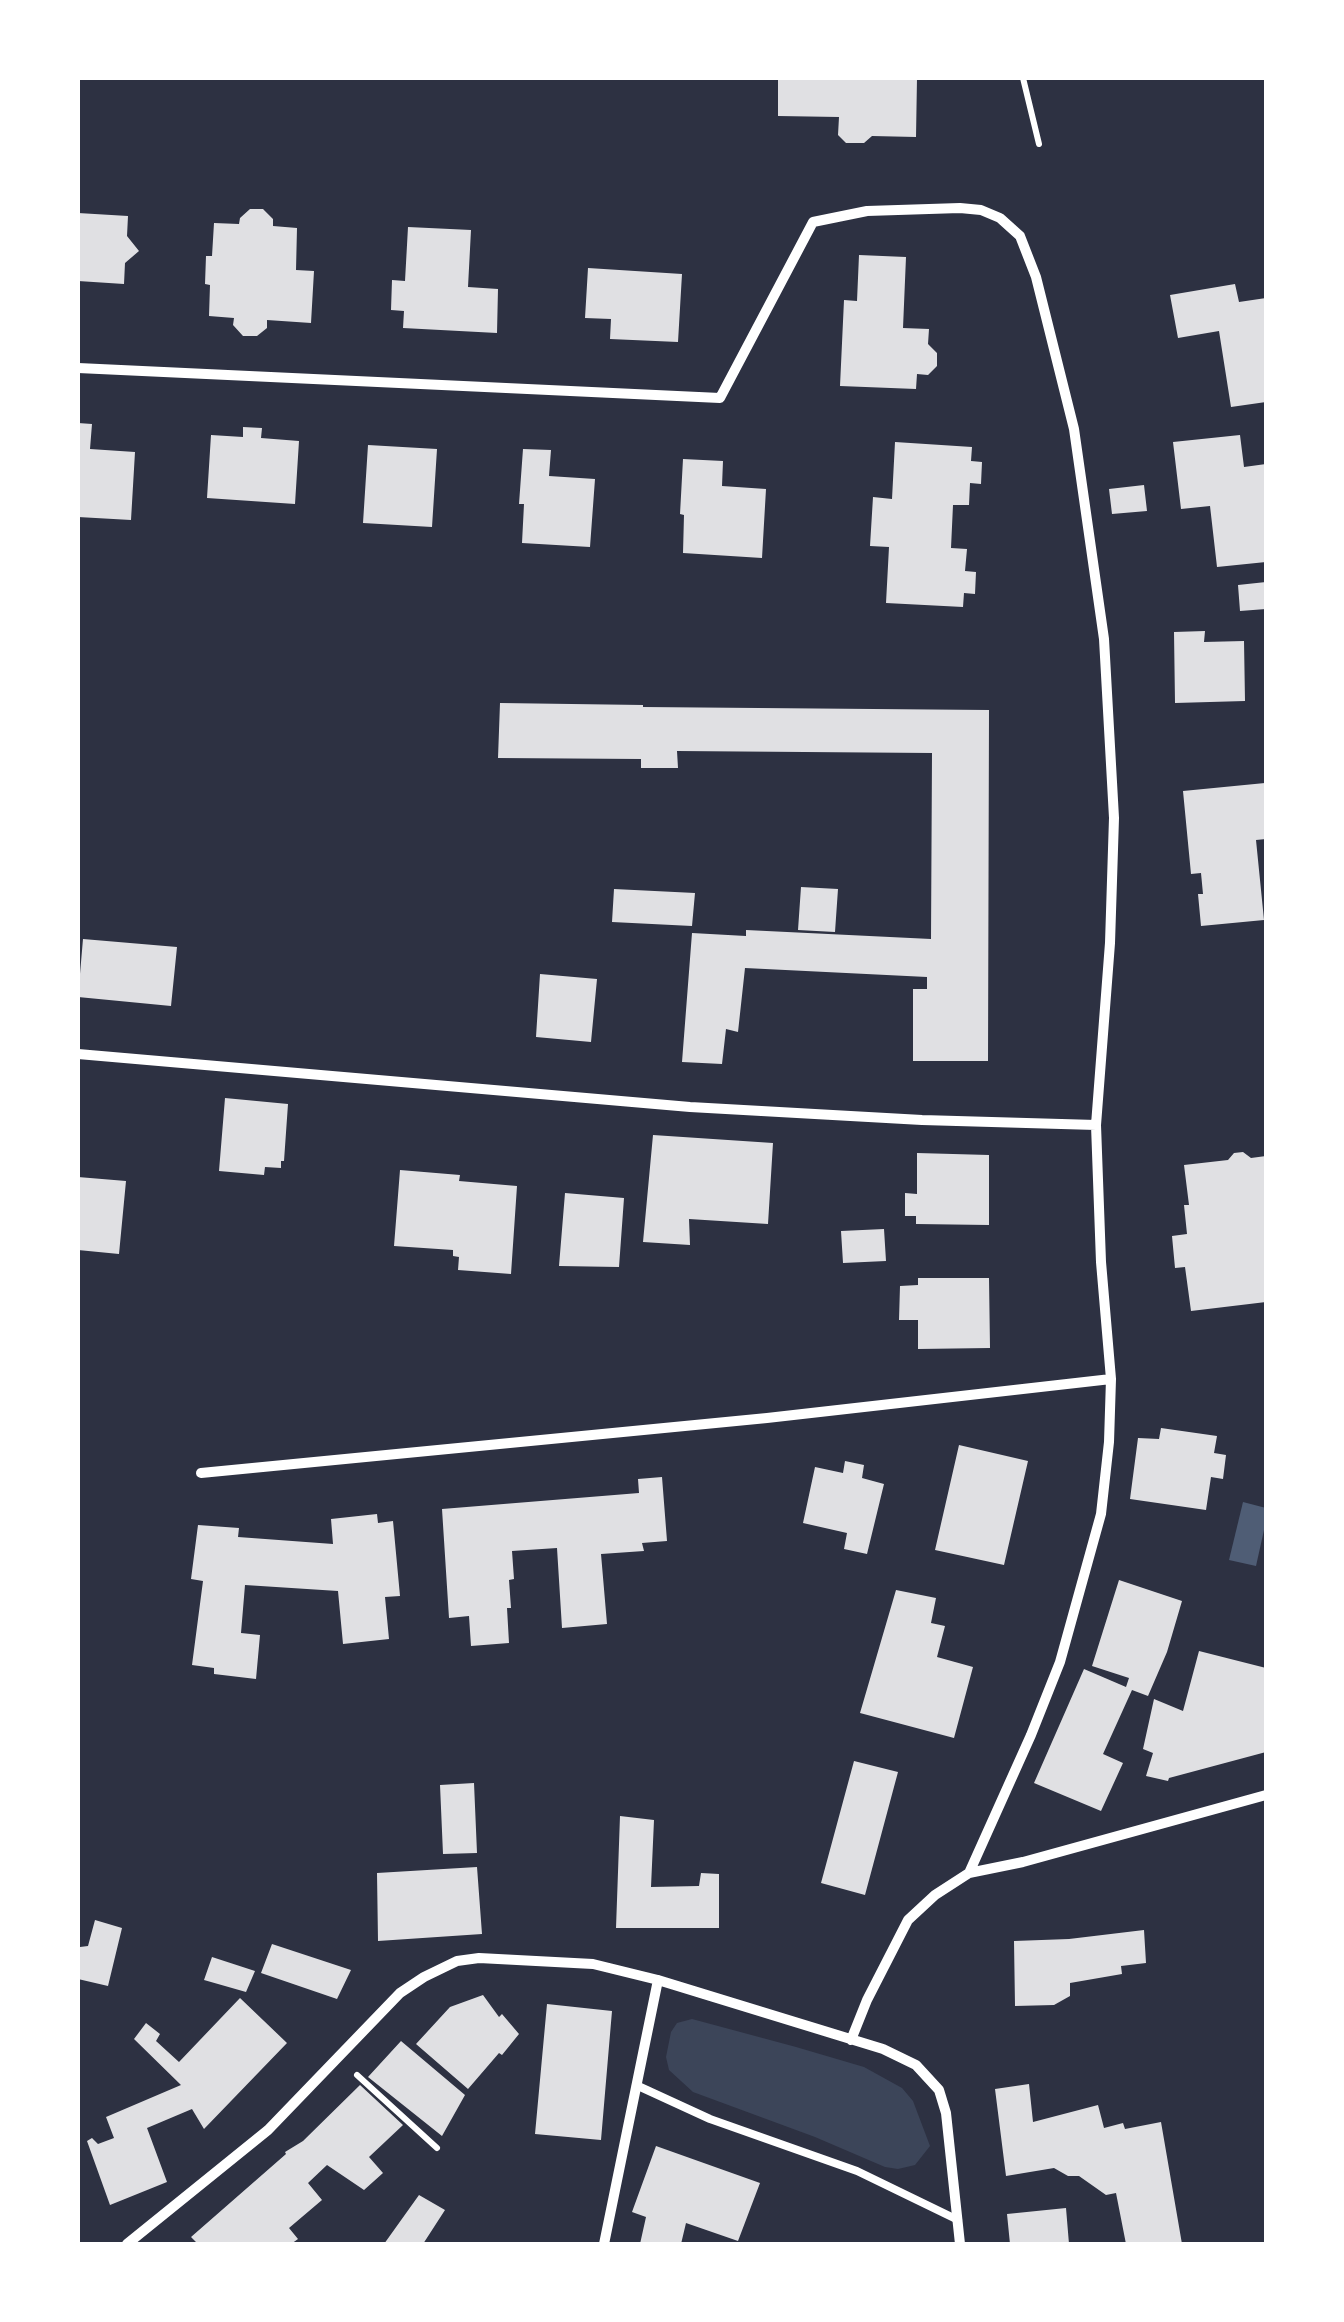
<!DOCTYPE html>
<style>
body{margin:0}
#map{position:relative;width:1344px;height:2322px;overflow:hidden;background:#2d3142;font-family:"Titillium Web",sans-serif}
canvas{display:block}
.frame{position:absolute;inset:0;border:80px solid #fff;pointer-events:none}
</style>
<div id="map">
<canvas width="1344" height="2322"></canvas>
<div class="frame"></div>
</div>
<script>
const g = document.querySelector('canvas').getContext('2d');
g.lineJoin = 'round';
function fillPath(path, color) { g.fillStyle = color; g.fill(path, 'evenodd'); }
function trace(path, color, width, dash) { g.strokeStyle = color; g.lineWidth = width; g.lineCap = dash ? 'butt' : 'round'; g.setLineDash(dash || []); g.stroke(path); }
fillPath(new Path2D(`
 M 692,2019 L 796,2047 L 864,2067 L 902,2088 L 913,2101 L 930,2146 L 915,2165 L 898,2169 L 885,2167 L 815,2137 L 693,2092 L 669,2070 L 666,2057 L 671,2032 L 677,2023 Z`), '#3c4559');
fillPath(new Path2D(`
 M 1243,1502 L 1266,1508 L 1266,1521 L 1256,1566 L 1229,1560 Z`), '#4f5d75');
fillPath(new Path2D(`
 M 778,78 L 917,78 L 916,137 L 872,136 L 864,143 L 846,143 L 838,135 L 839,117 L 778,116 Z
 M 250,209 L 263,209 L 273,219 L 273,226 L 297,228 L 296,270 L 314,271 L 311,323 L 267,320 L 267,328 L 257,336 L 243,336 L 233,325 L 234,318 L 209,316 L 210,285 L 205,284 L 206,256 L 212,256 L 214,223 L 239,224 L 240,218 Z
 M 78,213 L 128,216 L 127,236 L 139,251 L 125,263 L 124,284 L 78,281 Z
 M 408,227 L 471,230 L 468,287 L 498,289 L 497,333 L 403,328 L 404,311 L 391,310 L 392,280 L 405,281 Z
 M 859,255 L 906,257 L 903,328 L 929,329 L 928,344 L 937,353 L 937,366 L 928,375 L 917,374 L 916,389 L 840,386 L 844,300 L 857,301 Z
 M 588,268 L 682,274 L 678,342 L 610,339 L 611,319 L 585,318 Z
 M 1235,284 L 1239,302 L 1266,298 L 1266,402 L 1231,407 L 1219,331 L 1178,338 L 1170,295 Z
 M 78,423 L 92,424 L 90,449 L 135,452 L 131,520 L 78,517 Z
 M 243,427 L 262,428 L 261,438 L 299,441 L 295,504 L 207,498 L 211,435 L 243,437 Z
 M 1240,435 L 1244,467 L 1266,464 L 1266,562 L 1217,567 L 1210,506 L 1181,509 L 1173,442 Z
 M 895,442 L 972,447 L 971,461 L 982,462 L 981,484 L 970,483 L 969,505 L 953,505 L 951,548 L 967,549 L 965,571 L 976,572 L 975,594 L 964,593 L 963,607 L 886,603 L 889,547 L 870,546 L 873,497 L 892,499 Z
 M 368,445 L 437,449 L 432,527 L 363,523 Z
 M 523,449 L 551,450 L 549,476 L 595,479 L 590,547 L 522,543 L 524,504 L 519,504 Z
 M 683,459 L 723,461 L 722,486 L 766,489 L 762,558 L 683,553 L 684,515 L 680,514 Z
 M 1144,485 L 1147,511 L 1112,514 L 1109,489 Z
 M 1266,582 L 1266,609 L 1240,611 L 1238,585 Z
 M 1205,631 L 1204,642 L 1244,641 L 1245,701 L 1175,703 L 1174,632 Z
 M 500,703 L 643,705 L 643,707 L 989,710 L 988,1061 L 913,1061 L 913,989 L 927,989 L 927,977 L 745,968 L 738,1032 L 726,1029 L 722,1064 L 682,1062 L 692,933 L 746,936 L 746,930 L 931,939 L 932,753 L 677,751 L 678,768 L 641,768 L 641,759 L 498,758 Z
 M 1265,783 L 1266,839 L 1256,840 L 1264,920 L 1201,926 L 1198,894 L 1203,894 L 1201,873 L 1191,874 L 1183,791 Z
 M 801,887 L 838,889 L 835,932 L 798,930 Z
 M 614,889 L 695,893 L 692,926 L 612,922 Z
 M 83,939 L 177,947 L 171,1006 L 78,997 Z
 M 540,974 L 597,979 L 591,1042 L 536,1037 Z
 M 225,1098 L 288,1104 L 284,1161 L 281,1161 L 281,1168 L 265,1167 L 264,1175 L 219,1171 Z
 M 653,1135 L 773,1143 L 768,1224 L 689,1219 L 690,1245 L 643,1242 Z
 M 1243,1152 L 1251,1158 L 1266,1156 L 1266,1302 L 1191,1311 L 1185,1267 L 1175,1268 L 1172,1236 L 1187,1234 L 1184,1205 L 1189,1205 L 1184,1165 L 1228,1160 L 1234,1153 Z
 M 917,1153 L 989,1155 L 989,1225 L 916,1224 L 916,1216 L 905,1216 L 905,1193 L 917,1194 Z
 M 400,1170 L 460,1175 L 459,1181 L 517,1186 L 511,1274 L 458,1270 L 459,1257 L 453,1256 L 453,1250 L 394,1246 Z
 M 78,1177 L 126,1181 L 119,1254 L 78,1250 Z
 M 565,1193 L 624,1198 L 619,1267 L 559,1266 Z
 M 884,1229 L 886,1261 L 843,1263 L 841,1231 Z
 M 918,1278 L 989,1278 L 990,1348 L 918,1349 L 918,1320 L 899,1320 L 900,1286 L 918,1285 Z
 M 1161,1428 L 1217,1436 L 1214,1453 L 1226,1455 L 1223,1479 L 1211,1477 L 1206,1510 L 1130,1499 L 1138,1438 L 1159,1439 Z
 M 959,1445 L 1028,1461 L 1004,1565 L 935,1550 Z
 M 845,1461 L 864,1465 L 862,1478 L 884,1484 L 867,1554 L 844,1549 L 847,1533 L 803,1523 L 815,1467 L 843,1473 Z
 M 662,1477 L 667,1541 L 642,1543 L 644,1551 L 601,1554 L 607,1624 L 562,1628 L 557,1548 L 512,1551 L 514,1579 L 509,1580 L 511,1608 L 507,1608 L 509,1643 L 471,1646 L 469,1616 L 449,1618 L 442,1509 L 639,1493 L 638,1479 Z
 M 377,1514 L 378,1523 L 393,1521 L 400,1596 L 385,1597 L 389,1639 L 343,1644 L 338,1591 L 245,1585 L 241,1633 L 260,1635 L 256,1679 L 214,1674 L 214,1668 L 192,1665 L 203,1581 L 191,1579 L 198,1525 L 239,1528 L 238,1537 L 333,1544 L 331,1519 Z
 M 1119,1580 L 1182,1601 L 1167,1652 L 1148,1696 L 1132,1690 L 1103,1754 L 1123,1763 L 1101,1811 L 1034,1783 L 1084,1669 L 1126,1687 L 1129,1678 L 1092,1666 Z
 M 896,1590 L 936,1598 L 931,1623 L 945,1626 L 937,1657 L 973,1667 L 954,1738 L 860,1713 Z
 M 1199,1651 L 1266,1668 L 1266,1752 L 1169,1778 L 1168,1781 L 1146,1776 L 1153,1753 L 1143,1749 L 1154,1699 L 1183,1711 Z
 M 854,1761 L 898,1772 L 865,1895 L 821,1883 Z
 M 474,1783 L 477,1853 L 443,1854 L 440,1785 Z
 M 620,1816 L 654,1820 L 651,1887 L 699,1886 L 701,1873 L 719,1874 L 719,1928 L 616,1928 Z
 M 477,1867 L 482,1934 L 378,1941 L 377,1873 Z
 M 95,1920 L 122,1928 L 108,1986 L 78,1979 L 80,1947 L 88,1946 Z
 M 1144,1930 L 1146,1963 L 1121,1966 L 1122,1974 L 1070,1983 L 1070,1996 L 1054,2005 L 1015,2006 L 1014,1941 L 1069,1939 Z
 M 272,1944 L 351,1970 L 337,1999 L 261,1973 Z
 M 212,1957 L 255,1971 L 246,1992 L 204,1980 Z
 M 483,1995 L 499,2017 L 502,2014 L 519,2034 L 502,2055 L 499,2053 L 468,2089 L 416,2044 L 450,2007 Z
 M 240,1998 L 287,2043 L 204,2129 L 192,2109 L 147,2128 L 167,2182 L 110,2205 L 87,2141 L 92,2138 L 98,2144 L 114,2138 L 106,2117 L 181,2085 L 134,2039 L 146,2023 L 160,2034 L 156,2041 L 179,2062 Z
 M 547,2004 L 612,2011 L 601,2140 L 535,2134 Z
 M 401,2041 L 465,2095 L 442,2136 L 368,2077 Z
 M 1029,2084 L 1033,2122 L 1098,2105 L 1104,2128 L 1123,2123 L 1125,2129 L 1161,2122 L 1182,2244 L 1126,2244 L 1116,2193 L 1106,2195 L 1079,2176 L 1068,2176 L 1054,2168 L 1006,2176 L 995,2089 Z
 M 360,2085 L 403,2125 L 369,2157 L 383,2173 L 364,2190 L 327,2165 L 308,2183 L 322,2200 L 289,2228 L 298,2239 L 291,2244 L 198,2244 L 191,2237 L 286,2154 L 285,2152 L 303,2141 Z
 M 656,2146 L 760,2183 L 738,2241 L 686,2223 L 681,2244 L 640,2244 L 646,2217 L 632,2212 Z
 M 419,2195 L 445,2210 L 423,2244 L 384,2244 Z
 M 1066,2208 L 1069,2244 L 1010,2244 L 1007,2214 Z`), '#e0e0e3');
trace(new Path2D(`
 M 1023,78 L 1039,144
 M 357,2075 L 437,2148`), '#fff', 6);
trace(new Path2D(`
 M 636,2085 L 710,2119 L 857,2171 L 958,2220`), '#fff', 8);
trace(new Path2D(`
 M 78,368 L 720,398 L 813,222 L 867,211 L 960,208 L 981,210 L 1000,218 L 1020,236 L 1036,277 L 1074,429 L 1104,639 L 1114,818 L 1110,943 L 1096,1125 L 1101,1262 L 1111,1379 L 1109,1442 L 1101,1514 L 1060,1662 L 1031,1735 L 969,1873
 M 78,1054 L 690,1107 L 922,1120 L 1096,1125
 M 201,1473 L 767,1418 L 1111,1379
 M 851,2040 L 867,2000 L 908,1920 L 935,1895 L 969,1873 L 1023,1862 L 1266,1795
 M 127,2244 L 268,2130 L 400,1993 L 424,1977 L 457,1961 L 479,1958 L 593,1964 L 658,1980 L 883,2049 L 916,2065 L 939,2090 L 946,2113 L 960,2244
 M 604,2244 L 658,1980`), '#fff', 10);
</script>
